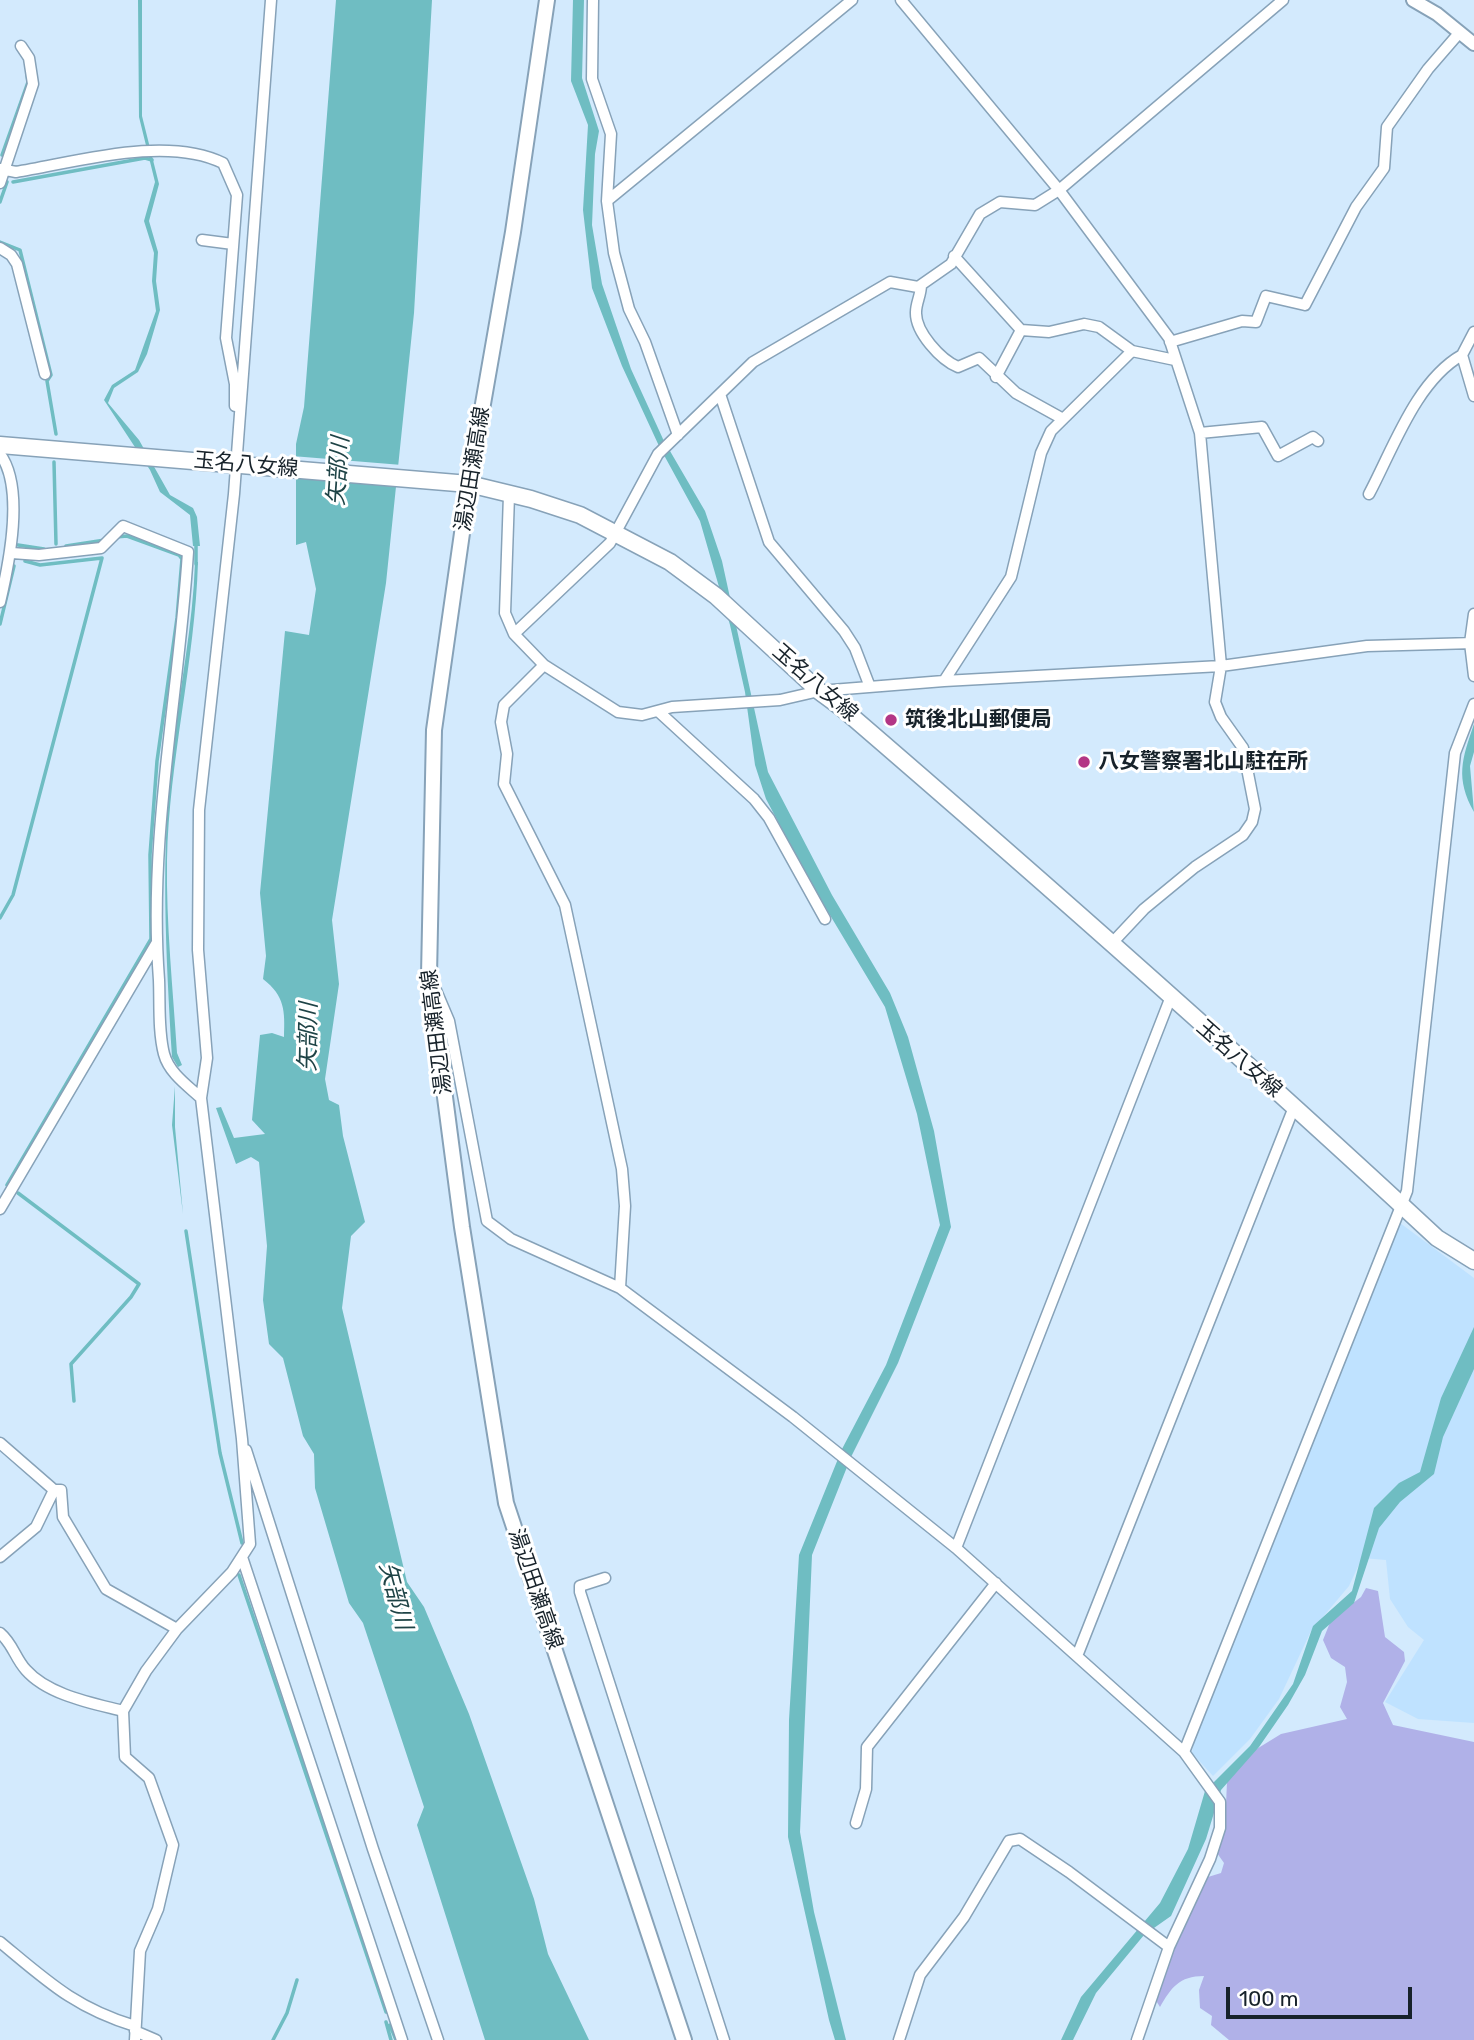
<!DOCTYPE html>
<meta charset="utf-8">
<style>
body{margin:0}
#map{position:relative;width:1474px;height:2040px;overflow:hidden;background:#d3eafd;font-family:Rubik,sans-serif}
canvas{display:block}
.scale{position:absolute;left:1226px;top:1987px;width:186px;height:32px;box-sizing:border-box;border:4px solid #17222a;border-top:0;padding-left:9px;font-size:21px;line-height:24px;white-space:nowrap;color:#17222a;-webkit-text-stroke:5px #fff;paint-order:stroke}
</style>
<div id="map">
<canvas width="1474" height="2040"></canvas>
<div class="scale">100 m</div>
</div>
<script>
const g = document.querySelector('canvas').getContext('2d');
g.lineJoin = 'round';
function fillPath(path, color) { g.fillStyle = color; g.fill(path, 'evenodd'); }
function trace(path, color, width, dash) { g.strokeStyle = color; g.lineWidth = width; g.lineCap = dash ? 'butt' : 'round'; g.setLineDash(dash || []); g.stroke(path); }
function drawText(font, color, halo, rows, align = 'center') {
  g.font = font + ' Rubik,"Noto Sans JP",sans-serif'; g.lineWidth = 6; g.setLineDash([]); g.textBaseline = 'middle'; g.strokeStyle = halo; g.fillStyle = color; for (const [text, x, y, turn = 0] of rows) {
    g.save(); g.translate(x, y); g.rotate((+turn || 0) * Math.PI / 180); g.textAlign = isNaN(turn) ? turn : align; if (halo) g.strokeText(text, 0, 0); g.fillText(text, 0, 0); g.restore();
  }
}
fillPath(new Path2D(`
 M 1400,1223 L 1474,1278 L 1474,1723 L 1418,1719 L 1385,1702 L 1424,1640 L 1408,1627 L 1390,1599 L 1386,1560 L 1362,1558 L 1349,1586 L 1311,1631 L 1279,1699 L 1250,1739 L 1213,1776 L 1192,1753 L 1195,1737 Z`), '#bfe2ff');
fillPath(new Path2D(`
 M 1366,1588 L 1378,1591 L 1385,1637 L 1404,1652 L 1405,1661 L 1383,1703 L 1393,1725 L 1474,1742 L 1474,2040 L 1229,2040 L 1211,2025 L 1212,2016 L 1200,2008 L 1199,1990 L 1204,1976 C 1179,1976 1171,1988 1160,2007 L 1155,1999 L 1171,1951 L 1208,1877 L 1221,1873 L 1224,1863 L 1217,1853 L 1225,1827 L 1227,1782 L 1255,1750 L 1281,1734 L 1347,1719 L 1340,1707 L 1347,1682 L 1345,1667 L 1331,1658 L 1323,1640 L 1331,1620 L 1361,1597 Z`), '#b0b1e8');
fillPath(new Path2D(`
 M 138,0 L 142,0 L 142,116 L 159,184 L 149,221 L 158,252 L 156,281 L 160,310 L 147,354 L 138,372 L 114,388 L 108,403 L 139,440 L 170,495 L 193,508 L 197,517 L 200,546 L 193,546 L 190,515 L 160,492 L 150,470 L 104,400 L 112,385 L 135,370 L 156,311 L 152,281 L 154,253 L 144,221 L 155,182 L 139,117 Z
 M 336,0 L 432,0 L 414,313 L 386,583 L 332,920 L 339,984 L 325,1079 L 329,1100 L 339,1105 L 343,1136 L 365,1222 L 351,1236 L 342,1308 L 407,1582 L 424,1607 L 469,1714 L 534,1899 L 548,1954 L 589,2040 L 485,2040 L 417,1825 L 424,1807 L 363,1623 L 349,1603 L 315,1488 L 314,1454 L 303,1436 L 283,1358 L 269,1344 L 263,1300 L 267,1246 L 259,1162 L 251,1157 L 236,1164 L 216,1108 L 221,1107 L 234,1138 L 265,1134 L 252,1120 L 260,1035 L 272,1033 L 284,1037 C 285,1011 285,996 263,979 L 266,956 L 260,893 L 285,631 L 309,635 L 316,589 L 306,542 L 296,545 L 296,444 L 304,407 Z
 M 573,0 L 584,0 L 582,78 L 599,131 L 595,154 L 592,225 L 602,284 L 631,369 L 663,439 L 705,511 L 722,561 L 768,772 L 832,895 L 890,993 L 908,1037 L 934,1131 L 951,1227 L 898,1363 L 851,1457 L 812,1555 L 800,1832 L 814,1912 L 846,2040 L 835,2040 L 829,2020 L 788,1837 L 789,1720 L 799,1555 L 842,1449 L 886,1365 L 940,1225 L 917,1114 L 885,1007 L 809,880 L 766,799 L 755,765 L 745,692 L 730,625 L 700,521 L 659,446 L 622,366 L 592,288 L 583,210 L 588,125 L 571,81 Z
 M 195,562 L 198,562 C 195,662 169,760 167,860 C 166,924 173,989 177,1053 L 182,1065 L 178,1067 L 172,1057 C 166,954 160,851 173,748 C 180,686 193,625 195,562 Z
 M 1474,724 L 1474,752 L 1470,766 L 1474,812 C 1455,778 1462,759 1474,724 Z
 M 175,1086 L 175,1127 L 183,1214 L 172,1125 Z
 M 1474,1327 L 1474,1369 L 1443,1437 L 1434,1474 L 1400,1502 L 1379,1528 L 1354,1603 L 1322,1631 L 1305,1675 L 1288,1705 L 1259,1747 L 1221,1790 L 1206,1839 L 1171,1916 L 1144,1935 L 1096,1993 L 1073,2040 L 1061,2040 L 1081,1997 L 1160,1903 L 1188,1849 L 1205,1791 L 1250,1746 L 1293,1684 L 1313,1626 L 1352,1591 L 1374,1508 L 1399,1483 L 1420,1472 L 1441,1398 Z`), '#6fbdc2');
fillPath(new Path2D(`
 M 292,456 L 402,465 L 400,486 L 292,477 Z`), '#d3eafd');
trace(new Path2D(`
 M 2,155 L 28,82 L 27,74
 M 13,182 L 145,158 L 152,160
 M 0,202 L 7,182
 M 0,242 L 20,250 L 51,375 L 47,381 L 56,434
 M 54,462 L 56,544
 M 18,545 L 44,549
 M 66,546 L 105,540
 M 196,564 L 196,544
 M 0,624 L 14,566
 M 0,918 L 13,895 L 102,558 L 40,565 L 25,561
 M 7,1185 L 151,939 L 150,855 L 157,761 L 177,618 L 182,559 L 179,555 L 127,536 L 116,537
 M 18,1193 L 139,1284 L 131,1297 L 71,1364 L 74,1401
 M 186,1231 L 220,1453 L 242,1543
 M 239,1575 L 386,2012
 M 386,2022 L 391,2040
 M 390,2025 L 396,2040
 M 273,2040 L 287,2013 L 297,1980`), '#6fbdc2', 3.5);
const minor = new Path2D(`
 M 593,0 L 592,79 L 611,134 L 607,201 L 614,253 L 629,309 L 645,342 L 678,435
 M 901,0 L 1059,190 L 1169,338 L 1200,433 L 1221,666 L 1215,702 L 1221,717 L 1243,748 L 1255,809 L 1252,822 L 1243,835 L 1195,867 L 1144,909 L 1113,942
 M 0,169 L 16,172 C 77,162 166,135 223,163 L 237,195 L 226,338 L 235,384 L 235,406
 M 0,183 L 33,84 L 29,58 L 21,46
 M 607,201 L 852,0
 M 202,240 L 233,244
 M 0,248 L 11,255 L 17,264 L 45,374
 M 954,256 L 1021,330 L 1049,332 L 1084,324 L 1099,327 L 1132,351 L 1175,360
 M 921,285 C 921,295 916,303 916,312 C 915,332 941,360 958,367 L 979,358 L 1016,393 L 1063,419
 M 1474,332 L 1462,355 L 1474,396
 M 1170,342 L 1242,321 L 1256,322 L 1266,296 L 1305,305 L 1356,207 L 1384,168 L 1387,127 L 1428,69 L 1460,32
 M 996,377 L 1021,330
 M 720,394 L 769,542 L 844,631 L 855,648 L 870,687
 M 1200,433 L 1262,427 L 1278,456 L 1313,437 L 1318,441
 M 0,454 C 25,488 9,564 0,602
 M 1369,494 C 1393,449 1416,381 1462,355
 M 509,495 L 505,613 L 514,634 L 544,665 L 618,712 L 642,715 L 672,707 L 780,700 L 819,691 L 944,681 L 1221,666 L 1367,646 L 1474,643
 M 12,553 L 39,555 L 101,548 L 123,526 L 188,552 C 179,695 148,836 159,980 C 160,1003 158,1031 164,1054 C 169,1073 188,1086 201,1098
 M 1474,614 L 1470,643 L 1474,676
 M 514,634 L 610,543 L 658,454 L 753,362 L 890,282 L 918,287 L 951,264 L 980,214 L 1000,202 L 1035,205 L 1059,190 L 1283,0
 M 544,665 L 504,705 L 501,722 L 507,754 L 504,784 L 565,905 L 622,1169 L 625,1206 L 620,1288
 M 944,681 L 1011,577 L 1041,453 L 1051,431 L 1132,351
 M 658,711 L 754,799 L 769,818 L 825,919
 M 432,981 L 449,1021 L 487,1221 L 511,1239 L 620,1288 L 793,1417 L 956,1548 L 1184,1752 L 1220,1802 L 1220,1828 L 1210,1859 L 1169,1947 L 1137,2040
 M 0,1209 L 156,944
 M 0,1443 L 54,1490 L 61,1490 L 63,1517 L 106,1589 L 177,1629
 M 246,1450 L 373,1849 L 438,2040
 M 956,1548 L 1170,999
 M 0,1557 L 36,1527 L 54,1490
 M 242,1557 L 402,2040
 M 605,1578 L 580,1586 L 580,1592 L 724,2040
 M 0,1633 C 13,1644 15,1658 26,1670 C 48,1695 92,1703 123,1711
 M 1077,1656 L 1294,1107
 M 1184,1752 L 1407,1191 L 1455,753 L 1474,704
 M 856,1823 L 866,1789 L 867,1747 L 996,1583
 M 0,1942 C 47,1981 75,2008 135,2026
 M 135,2031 L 156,2040
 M 135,2040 L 140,1951 L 158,1909 L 173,1845 L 149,1778 L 125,1757 L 123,1711 L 146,1671 L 177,1629 L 232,1572 L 250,1544 L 242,1439 L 201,1098 L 207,1058 L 198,950 L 199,810 L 234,494 L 271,0
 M 899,2040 L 920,1975 L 964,1917 L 1009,1841 L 1020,1839 L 1069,1872 L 1169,1947`);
const tertiary = new Path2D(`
 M 1413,0 L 1437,14 L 1474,44`);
const secondary = new Path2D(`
 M 547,0 L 513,232 L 469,484 L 434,730 L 429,975 L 462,1227 L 506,1503 L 684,2040`);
const primary = new Path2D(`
 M 0,445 L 469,484 L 531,499 L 580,515 L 670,562 L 716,596 L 819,691 L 842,708 C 1043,881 1242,1057 1437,1238 L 1474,1261`);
trace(minor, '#87a2b8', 13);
trace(tertiary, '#87a2b8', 16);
trace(secondary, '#87a2b8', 18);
trace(primary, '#87a2b8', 19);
trace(minor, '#fff', 10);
trace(tertiary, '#fff', 12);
trace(secondary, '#fff', 14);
trace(primary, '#fff', 16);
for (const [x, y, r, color] of [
 [891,720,7,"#b33685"],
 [1084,762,7,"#b33685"]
]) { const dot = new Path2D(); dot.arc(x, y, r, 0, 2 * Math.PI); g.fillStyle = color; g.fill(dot); trace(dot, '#fff', 2.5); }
drawText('21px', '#17222a', '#fff', [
 ["玉名八女線",246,465,5],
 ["湯辺田瀬高線",473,469,-81],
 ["玉名八女線",815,683,41],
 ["湯辺田瀬高線",437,1032,-97],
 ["玉名八女線",1239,1059,41],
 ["湯辺田瀬高線",535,1589,71]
]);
drawText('bold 21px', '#17222a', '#fff', [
 ["筑後北山郵便局",905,720],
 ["八女警察署北山駐在所",1098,762]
], 'left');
drawText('italic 23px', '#1e4346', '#fff', [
 ["矢部川",339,471,-86],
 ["矢部川",309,1037,-89],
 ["矢部川",395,1596,75]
]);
</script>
